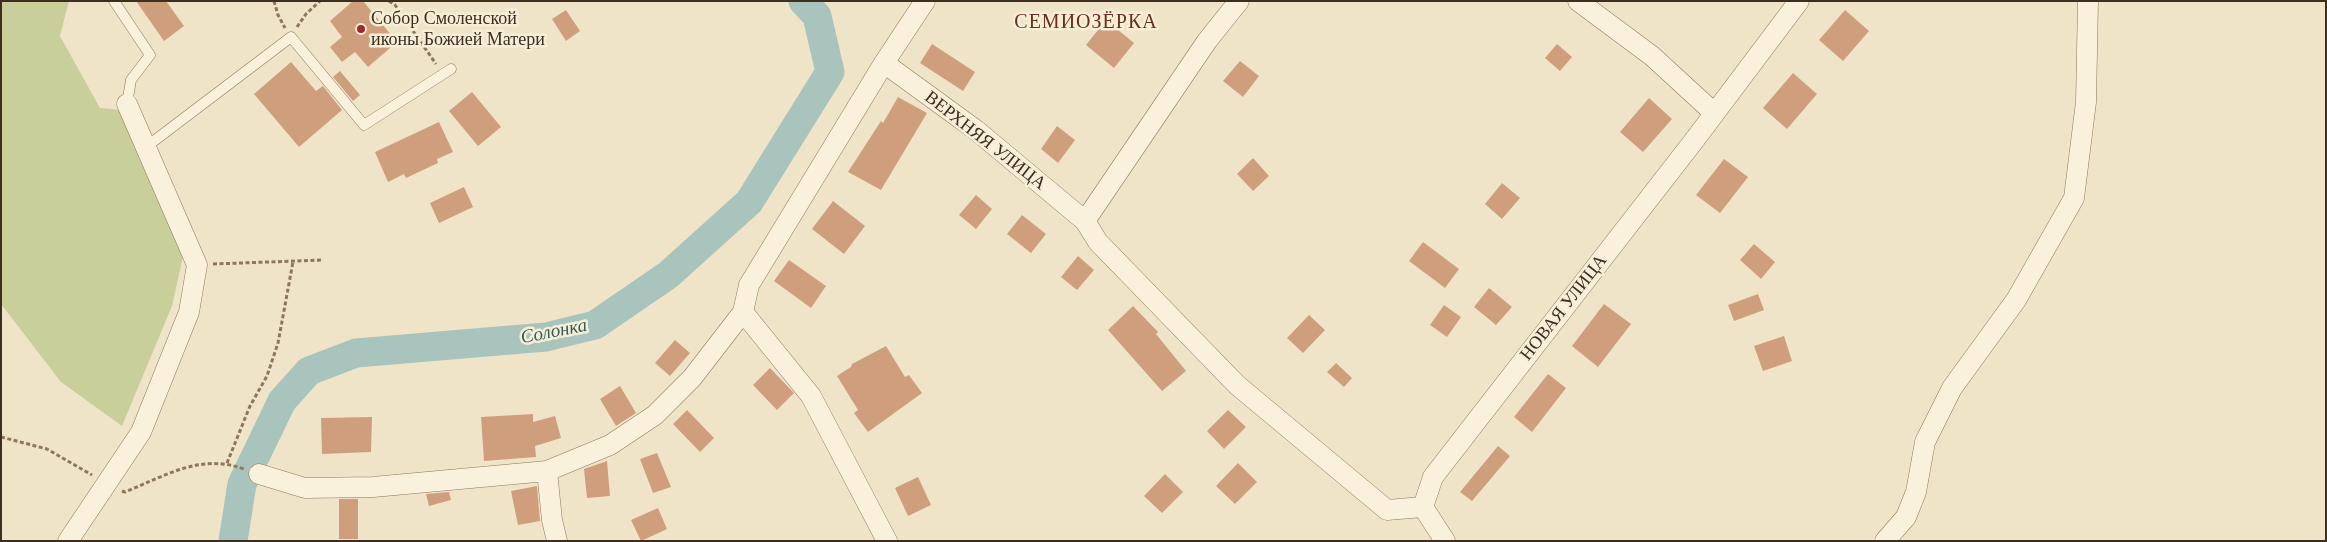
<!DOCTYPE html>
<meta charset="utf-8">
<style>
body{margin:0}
#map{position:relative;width:2327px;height:542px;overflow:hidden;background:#f0e4c8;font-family:"Times New Roman",serif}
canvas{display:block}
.frame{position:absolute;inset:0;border:2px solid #3d2e20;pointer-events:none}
</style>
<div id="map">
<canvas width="2327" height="542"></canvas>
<div class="frame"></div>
</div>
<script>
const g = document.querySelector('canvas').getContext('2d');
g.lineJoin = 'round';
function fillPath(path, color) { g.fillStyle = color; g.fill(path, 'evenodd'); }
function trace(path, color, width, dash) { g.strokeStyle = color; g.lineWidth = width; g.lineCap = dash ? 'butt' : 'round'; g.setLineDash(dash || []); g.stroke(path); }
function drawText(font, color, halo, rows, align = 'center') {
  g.font = font + ' "Times New Roman",serif'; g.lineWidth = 5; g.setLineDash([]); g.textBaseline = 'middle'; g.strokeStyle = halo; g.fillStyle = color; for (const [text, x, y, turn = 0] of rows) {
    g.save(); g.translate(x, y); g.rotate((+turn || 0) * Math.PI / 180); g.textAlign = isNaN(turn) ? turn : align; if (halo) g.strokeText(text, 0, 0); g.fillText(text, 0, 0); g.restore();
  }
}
fillPath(new Path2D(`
 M 1,1 L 69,1 L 60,36 L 100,108 L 120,110 L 184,252 L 172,306 L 122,426 L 61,382 L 1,304 Z`), '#c9cf9b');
trace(new Path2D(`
 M 233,541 L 242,484 L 282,401 L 309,371 L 356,353 L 546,337 L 595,325 L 668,275 L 749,202 L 830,72 L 817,16 L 803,1`), '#a9c4bc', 29);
fillPath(new Path2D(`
 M 136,1 L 166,1 L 184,26 L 164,41 Z
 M 353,1 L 363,1 L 397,42 L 368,67 L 355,52 L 342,62 L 330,47 L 342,37 L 330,21 Z
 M 566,10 L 580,31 L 566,41 L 552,19 Z
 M 1845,10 L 1869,31 L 1843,61 L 1819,40 Z
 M 1106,20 L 1134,43 L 1114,68 L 1086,45 Z
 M 932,44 L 975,72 L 963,91 L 920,63 Z
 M 1557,44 L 1572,57 L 1560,71 L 1545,58 Z
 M 1240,61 L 1259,76 L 1243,97 L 1223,81 Z
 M 291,62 L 316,91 L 323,86 L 342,110 L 299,147 L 254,94 Z
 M 340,71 L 360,95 L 353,101 L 333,77 Z
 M 1793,73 L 1817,94 L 1787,129 L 1763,108 Z
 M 472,92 L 501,127 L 478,146 L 449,111 Z
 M 898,97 L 927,113 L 881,190 L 848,172 L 881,121 L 883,123 Z
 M 1649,98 L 1672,119 L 1643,152 L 1620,132 Z
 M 439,122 L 453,152 L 437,159 L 438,163 L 406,178 L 404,174 L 388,182 L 375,152 Z
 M 1057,126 L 1075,140 L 1058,163 L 1041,149 Z
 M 1253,158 L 1269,176 L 1253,191 L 1237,174 Z
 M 1724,159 L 1748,177 L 1720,213 L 1696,195 Z
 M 1502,183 L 1520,198 L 1502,219 L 1485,204 Z
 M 464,187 L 473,207 L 439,223 L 430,203 Z
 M 976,195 L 992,209 L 976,229 L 959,215 Z
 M 833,201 L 865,226 L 844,254 L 812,229 Z
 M 1022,215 L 1046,234 L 1031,253 L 1007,234 Z
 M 1423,242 L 1459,269 L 1445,288 L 1409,261 Z
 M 1754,244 L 1775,262 L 1761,279 L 1740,260 Z
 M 1078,256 L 1094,270 L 1077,290 L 1061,277 Z
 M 789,260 L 826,286 L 811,308 L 774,281 Z
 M 1489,288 L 1512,307 L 1496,325 L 1474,307 Z
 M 1758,294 L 1764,310 L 1734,321 L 1728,305 Z
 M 1604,304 L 1631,324 L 1598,367 L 1572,346 Z
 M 1444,305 L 1461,317 L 1447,337 L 1430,325 Z
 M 1133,306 L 1158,332 L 1156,334 L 1186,371 L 1162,391 L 1108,330 Z
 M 1309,315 L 1325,330 L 1303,353 L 1287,338 Z
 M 1784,336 L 1792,361 L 1763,371 L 1754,346 Z
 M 675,340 L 690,353 L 670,376 L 655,363 Z
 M 886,346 L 905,377 L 909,375 L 922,393 L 868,432 L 854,413 L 858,410 L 837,376 L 851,367 L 852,364 Z
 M 1336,363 L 1352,378 L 1344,387 L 1327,372 Z
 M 770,368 L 794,393 L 777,410 L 753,385 Z
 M 1548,374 L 1566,388 L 1532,432 L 1514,417 Z
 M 620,386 L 636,413 L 616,426 L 600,399 Z
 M 687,410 L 714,438 L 700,452 L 673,424 Z
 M 1228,410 L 1246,427 L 1224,449 L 1207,431 Z
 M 533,414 L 533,422 L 555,416 L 561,438 L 535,446 L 536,457 L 484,461 L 481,417 Z
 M 372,417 L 371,452 L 322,454 L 321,418 Z
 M 1498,446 L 1510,456 L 1472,501 L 1460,492 Z
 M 657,453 L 671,487 L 653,493 L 640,459 Z
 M 607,461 L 610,496 L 587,498 L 584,469 Z
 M 1238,463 L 1257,482 L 1235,504 L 1216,486 Z
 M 1165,474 L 1183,492 L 1162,513 L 1144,496 Z
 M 918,477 L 931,505 L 908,516 L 895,488 Z
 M 537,486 L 540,521 L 518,525 L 511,491 Z
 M 449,492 L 451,500 L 429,506 L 426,494 Z
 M 339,499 L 358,499 L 358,539 L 339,539 Z
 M 658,508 L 667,529 L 641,541 L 631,520 Z`), '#cf9f7d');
const service = new Path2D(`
 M 114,1 L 150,55 L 131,80 L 127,104
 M 146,147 L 291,37 L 364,125 L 451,69`);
const minor = new Path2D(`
 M 1578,1 L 1652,56 L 1713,112
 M 884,63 L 976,130 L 1085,221 L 1098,242 L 1237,385 L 1387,510 L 1423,507
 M 1085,221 L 1207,41 L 1239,1
 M 743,312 L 811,396 L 887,541
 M 547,471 L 552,520 L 557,541
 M 259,474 L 305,488 L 373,487 L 547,471 L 610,445 L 655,415 L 692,378 L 743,312 L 749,285 L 884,63 L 925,1
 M 1423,507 L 1433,477 L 1696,138 L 1799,1
 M 1423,507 L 1445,541
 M 68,541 L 141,432 L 189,312 L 197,265 L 127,104
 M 1885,541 L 1906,517 L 1916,492 L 1925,442 L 1952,388 L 2016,300 L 2074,198 L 2086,102 L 2088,1`);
trace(service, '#8d765c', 11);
trace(minor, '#8d765c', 21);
trace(new Path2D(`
 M 274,1 L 278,15 L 285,28
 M 389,1 L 395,5 L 436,64
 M 297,27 L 306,14 L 320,1
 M 213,264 L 323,260
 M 1,437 L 47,449 L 92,475
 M 227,463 L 250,406 L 267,376 L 278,343 L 293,262
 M 122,491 L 125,492 C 165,476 200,453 244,469`), '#8d765c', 3, [4, 2.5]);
trace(service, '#faf1dc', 10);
trace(minor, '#faf1dc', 20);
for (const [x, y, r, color] of [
 [361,29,5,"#9e2a2b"]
]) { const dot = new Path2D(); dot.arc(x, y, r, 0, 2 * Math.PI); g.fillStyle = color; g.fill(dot); trace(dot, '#f7eed8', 2); }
drawText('18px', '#3d2e20', '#f7eed8', [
 ["Собор Смоленской",371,19],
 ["иконы Божией Матери",371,40]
], 'left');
drawText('18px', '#3d2e20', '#f7eed8', [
 ["ВЕРХНЯЯ УЛИЦА",985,141,38],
 ["НОВАЯ УЛИЦА",1564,308,-52]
]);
drawText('italic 19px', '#2f5d5a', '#f7eed8', [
 ["Солонка",554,332,-11]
]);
g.letterSpacing = '1px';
drawText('20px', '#6b2e1e', '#f7eed8', [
 ["СЕМИОЗЁРКА",1086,23]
]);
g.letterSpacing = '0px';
</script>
